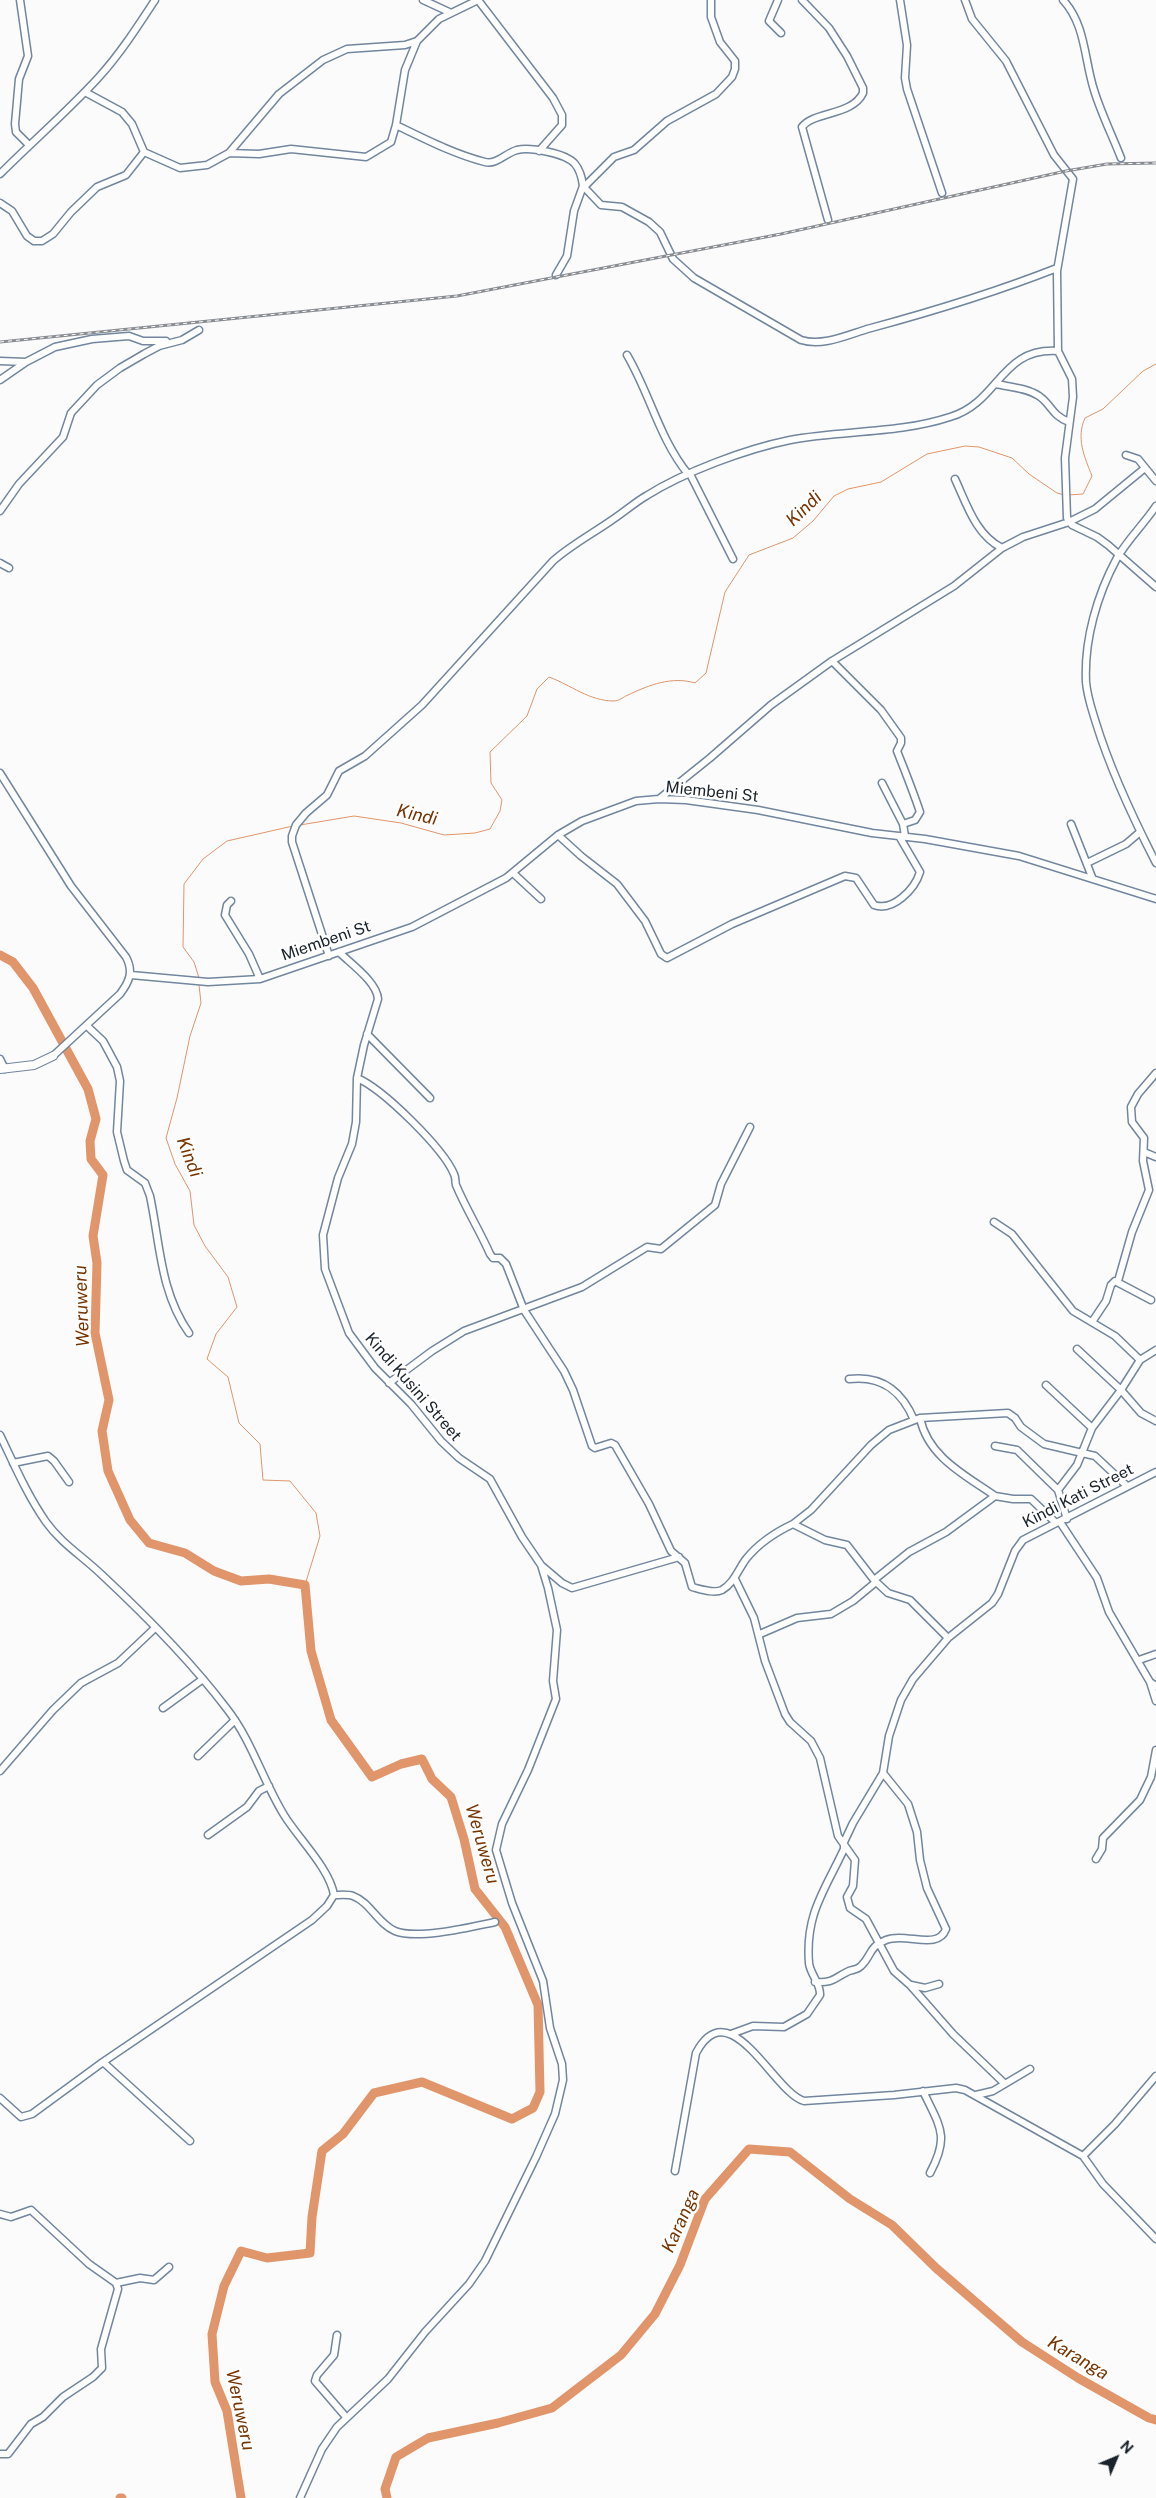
<!DOCTYPE html>
<style>
body{margin:0}
#map{position:relative;width:1156px;height:2498px;overflow:hidden;background:#fbfbfb;font-family:"Public Sans",sans-serif}
canvas{display:block}
.north{position:absolute;left:1091px;top:2433px;width:50px;height:50px;-webkit-text-stroke:4px #fff;paint-order:stroke;rotate:45deg;font-size:14px;font-weight:700;line-height:20px;text-align:center;color:#1a222b}
.north::after{content:'';display:block;margin:auto;width:18px;height:22px;background:#1a222b;clip-path:polygon(50% 0,100% 100%,50% 72%,0 100%)}
</style>
<div id="map">
<canvas width="1156" height="2498"></canvas>
<div class="north">N</div>
</div>
<script>
const g = document.querySelector('canvas').getContext('2d');
g.lineJoin = 'round';
function trace(path, color, width, dash) { g.strokeStyle = color; g.lineWidth = width; g.lineCap = dash ? 'butt' : 'round'; g.setLineDash(dash || []); g.stroke(path); }
function drawText(font, color, halo, rows, align = 'center') {
  g.font = font + ' "Public Sans",sans-serif'; g.lineWidth = 5; g.setLineDash([]); g.textBaseline = 'middle'; g.strokeStyle = halo; g.fillStyle = color; for (const [text, x, y, turn = 0] of rows) {
    g.save(); g.translate(x, y); g.rotate((+turn || 0) * Math.PI / 180); g.textAlign = isNaN(turn) ? turn : align; if (halo) g.strokeText(text, 0, 0); g.fillText(text, 0, 0); g.restore();
  }
}
trace(new Path2D(`
 M 1068,495 L 1083,494 L 1092,476 C 1084,456 1076,438 1085,418 L 1103,409 L 1143,371 L 1156,364
 M 300,825 L 354,816 L 401,823 L 444,835 L 475,833 L 490,829 L 500,811 L 502,800 L 491,783 L 490,752 L 527,716 L 537,689 L 549,677 C 571,685 589,701 614,701 C 619,701 623,697 628,695 C 649,685 672,676 695,683 L 706,673 L 725,592 L 749,555 L 793,538 L 813,521 L 834,496 L 848,489 L 881,482 L 927,454 L 965,446 L 979,447 L 1012,458 L 1029,474 L 1057,493 L 1064,495
 M 199,978 L 194,962 L 183,947 L 184,884 L 203,859 L 227,841 L 293,826
 M 199,985 L 201,1003 L 190,1036 L 177,1098 L 166,1138 L 175,1164 L 190,1191 L 194,1225 L 205,1246 L 228,1277 L 237,1307 L 216,1334 L 207,1359 L 228,1377 L 239,1423 L 260,1444 L 263,1480 L 290,1481 L 316,1513 L 320,1536 L 305,1585`), '#e0956b', 1);
trace(new Path2D(`
 M 0,955 L 13,962 L 33,988 L 88,1089 L 96,1119 L 90,1141 L 91,1159 L 103,1175 L 93,1236 L 97,1263 L 95,1333 L 109,1400 L 102,1431 L 108,1471 L 130,1520 L 149,1543 L 185,1553 L 214,1571 L 241,1581 L 269,1579 L 305,1585 L 311,1651 L 331,1720 L 372,1777 L 401,1764 L 422,1759 L 432,1779 L 451,1797 L 464,1839 L 475,1889 L 505,1927 L 538,2005 L 540,2092 L 533,2108 L 512,2119 L 422,2082 L 374,2093 L 343,2134 L 322,2151 L 312,2217 L 310,2253 L 267,2258 L 241,2251 L 224,2286 L 212,2334 L 215,2382 L 227,2411 L 241,2498
 M 120,2498 L 122,2498
 M 387,2498 L 385,2489 L 396,2457 L 428,2438 L 498,2423 L 552,2408 L 621,2355 L 655,2314 L 680,2265 L 705,2199 L 749,2149 L 790,2152 L 850,2199 L 892,2225 L 936,2268 L 1022,2342 L 1078,2378 L 1149,2418 L 1156,2420`), '#e0956b', 9);
const minor = new Path2D(`
 M 20,0 L 28,56 L 19,79 L 15,124 L 16,132 L 28,144
 M 423,0 L 449,12
 M 478,0 L 553,98 L 562,115 L 562,125 L 539,151
 M 778,0 L 769,21 L 781,33
 M 802,0 L 829,28 L 847,56 L 863,88 L 863,93 C 852,116 814,111 802,127 L 828,220
 M 900,0 L 907,45 L 905,78 L 907,89 L 942,193
 M 965,0 L 972,19 L 1006,61 L 1054,155 L 1073,179 L 1057,271 L 1058,351 L 1072,379 L 1073,397 L 1065,458 L 1067,518 L 1072,525 L 1097,537 L 1108,545 L 1156,587
 M 1063,0 C 1086,25 1084,59 1094,90 C 1101,113 1112,135 1121,158
 M 85,92 L 122,112 L 132,124 L 144,152 L 180,168 L 207,165 L 229,153 L 259,154 L 291,149 L 366,157 L 391,142 L 396,125 L 405,70 L 417,41
 M 396,125 C 425,139 454,154 485,162 C 496,165 506,153 517,150 C 530,147 566,153 575,164 C 580,170 582,178 583,186 L 574,211 L 567,256 L 556,275
 M 229,153 L 279,94 L 323,60 L 347,49 L 405,45 L 417,41 L 439,19 L 478,0
 M 0,174 C 33,141 68,111 99,77 C 120,54 138,26 155,0
 M 583,186 L 601,205 L 622,207 L 649,222 L 660,232 L 673,259 L 694,278 L 801,340 C 824,347 849,334 871,328 C 934,311 996,292 1057,268
 M 584,187 L 614,157 L 634,150 L 667,121 L 716,94 L 732,77 L 735,69 L 735,61 L 720,42 L 711,17 L 711,0
 M 0,203 L 12,211 L 27,236 L 34,241 L 42,241 L 53,234 L 71,212 L 97,187 L 126,175 L 144,152
 M 627,355 C 650,394 659,438 688,474
 M 0,361 L 26,362 L 55,347 L 92,339 L 129,336 L 143,341 L 166,341
 M 0,380 L 26,362
 M 996,384 C 1010,387 1027,388 1039,396 C 1052,405 1051,415 1069,422
 M 1126,455 L 1138,459 L 1156,481
 M 690,474 L 733,559
 M 955,479 C 967,505 976,535 1002,548
 M 1156,506 C 1144,524 1128,539 1117,558 C 1097,595 1084,640 1086,682 C 1087,696 1092,710 1096,723 C 1111,772 1133,818 1156,863
 M 0,511 L 19,484 L 63,437 L 71,413 L 97,385 L 120,368 L 144,354 L 159,346 L 182,340 L 199,330
 M 0,563 L 9,568
 M 832,661 L 881,710 L 901,738 L 901,743 L 897,751 C 905,771 913,791 920,812 L 915,820 L 903,824
 M 0,773 L 71,886 L 126,957 C 134,972 129,982 120,994 L 53,1056
 M 882,783 L 903,824 L 905,836
 M 659,799 L 710,758 L 771,705 L 832,661 L 954,586 L 1002,548 L 1023,537 L 1069,522 L 1095,509 L 1145,468
 M 1071,824 L 1092,877
 M 558,835 L 581,856 L 617,884 L 645,921 L 661,954 L 667,958 L 732,924 L 845,876 L 856,878 L 874,905 C 893,912 915,889 920,872 L 899,836
 M 1087,863 L 1126,844 L 1140,832
 M 513,873 L 541,899
 M 231,901 L 227,905 L 225,915 L 249,954 L 260,979
 M 329,956 L 292,842 L 292,836 L 296,825 L 306,813 L 327,795 L 339,771 L 365,756 L 422,705 L 553,561 C 571,545 592,534 612,520 C 623,513 634,503 646,496 C 684,472 746,449 790,440 C 843,430 898,434 950,417 C 1000,402 1000,347 1058,351
 M 131,975 L 208,982 L 260,979 L 412,927 L 506,878 L 558,835 L 582,821 L 636,801 L 659,799 L 686,800 L 758,810 L 872,833 L 925,839 L 1019,856 L 1156,899
 M 87,1026 L 103,1041 L 117,1067 L 120,1081 L 117,1132 L 124,1161 L 127,1170 L 145,1183 L 150,1196 C 160,1243 160,1292 189,1333
 M 367,1034 L 430,1098
 M 0,1059 L 5,1069
 M 357,1078 C 383,1089 443,1148 454,1174 C 456,1178 455,1182 456,1185 C 466,1209 480,1231 490,1254 L 493,1258 L 500,1258 L 506,1264 L 524,1310 L 564,1371 L 573,1390 L 592,1446 L 595,1448 L 611,1443 L 615,1445 L 649,1504 L 671,1551 L 685,1563 L 692,1587 C 700,1589 714,1594 722,1590 C 734,1583 738,1570 746,1559 C 758,1544 776,1532 793,1524 L 825,1540 L 847,1545 L 874,1580 L 888,1593 L 910,1600 L 948,1638
 M 1144,1152 L 1156,1157
 M 994,1222 L 1012,1234 L 1073,1311 L 1115,1336 L 1140,1360
 M 1118,1281 L 1132,1232 L 1149,1190 L 1143,1161 L 1144,1138 L 1132,1122 L 1131,1107 L 1138,1094 L 1156,1073
 M 1092,1322 L 1106,1301 L 1111,1285 L 1115,1281 L 1151,1300
 M 1077,1349 L 1121,1390 L 1141,1413 L 1156,1421
 M 849,1379 C 882,1375 902,1391 914,1420
 M 389,1383 L 432,1351 L 464,1331 L 582,1287 L 647,1247 L 661,1249 L 715,1205 L 721,1184 L 750,1127
 M 1046,1385 L 1092,1428
 M 920,1418 C 928,1457 965,1475 995,1496
 M 0,1435 C 14,1464 27,1495 46,1522 C 61,1543 82,1556 101,1574 C 145,1615 190,1660 227,1709 C 252,1741 263,1781 284,1815 C 298,1838 330,1869 334,1895 L 327,1906 L 312,1920 L 103,2062 L 32,2114 L 21,2117 L 0,2098
 M 995,1446 L 1017,1450 L 1058,1490
 M 13,1463 L 48,1456 L 54,1461 L 69,1482
 M 1067,1519 L 1058,1490 L 1077,1465 L 1092,1428 L 1121,1390 L 1140,1360 L 1156,1350
 M 1060,1522 L 1097,1578 L 1109,1612 L 1150,1682 L 1156,1686
 M 793,1524 L 811,1510 L 871,1445 L 889,1430 L 920,1418 L 1008,1413 L 1015,1418 L 1021,1427 L 1044,1444 L 1095,1456 L 1127,1486
 M 542,1566 L 562,1583 L 572,1588 L 679,1557
 M 735,1579 L 754,1618 L 765,1661 L 785,1714 L 790,1722 L 811,1741 L 820,1758 L 838,1836 L 855,1860 L 853,1886 L 847,1897 L 850,1908 L 866,1919 L 894,1971 L 910,1985 L 953,2034 L 1004,2083
 M 874,1580 L 909,1552 L 946,1532 L 995,1496 L 1013,1499 L 1031,1499 L 1056,1523
 M 760,1634 L 797,1618 L 831,1614 L 853,1601 L 876,1582
 M 1139,1660 L 1156,1654
 M 1150,1682 L 1156,1701
 M 163,1708 L 203,1679
 M 198,1756 L 235,1720
 M 0,1771 L 53,1710 L 81,1683 L 118,1663 L 155,1628
 M 208,1835 L 247,1807 L 259,1791 L 269,1786
 M 1096,1859 L 1102,1849 L 1103,1838 L 1140,1800 L 1151,1777 L 1156,1750
 M 334,1895 C 340,1895 348,1894 353,1896 C 370,1902 378,1924 395,1931 C 417,1940 471,1927 495,1922
 M 815,1982 C 833,1983 833,1979 847,1972 C 851,1969 856,1971 861,1966 C 872,1956 868,1947 886,1940 C 906,1932 938,1951 946,1929 L 927,1888 L 920,1860 L 917,1832 L 908,1804 L 883,1773
 M 911,1985 L 925,1988 L 939,1984
 M 731,2034 L 753,2026 L 784,2027 L 807,2014 L 820,1995 C 821,1984 810,1974 809,1963 C 805,1914 825,1890 844,1849 L 844,1842 L 853,1823 L 883,1773 L 889,1736 L 901,1700 L 913,1679 L 948,1638 L 992,1603 L 998,1594 L 1015,1551 L 1023,1540 L 1156,1472
 M 103,2062 L 190,2141
 M 923,2091 C 940,2127 950,2136 930,2173
 M 976,2095 L 993,2091 L 1030,2069
 M 1083,2156 L 1115,2124 L 1156,2076
 M 675,2171 L 696,2053 C 730,1989 774,2093 804,2101 L 894,2095 L 956,2088 L 965,2090 L 1083,2156 L 1103,2184 L 1156,2239
 M 0,2214 L 11,2217 L 31,2210 L 89,2264 L 116,2283 L 140,2278 L 154,2280 L 169,2267
 M 337,2335 L 334,2355 L 317,2375 L 315,2381 L 346,2417
 M 0,2454 L 8,2454 L 31,2424 L 43,2417 L 63,2397 L 93,2377 L 102,2368 L 101,2349 L 118,2289 L 116,2283
 M 300,2498 L 322,2449 L 337,2427 L 388,2379 L 425,2332 L 469,2284 L 485,2261 L 536,2157 L 555,2114 L 563,2080 L 562,2064 L 550,2028 L 543,1981 L 512,1903 L 496,1850 L 502,1824 L 528,1770 L 556,1699 L 553,1681 L 557,1630 L 548,1588 L 541,1565 L 522,1537 L 490,1479 L 459,1458 L 441,1441 L 411,1404 L 375,1368 L 349,1333 L 325,1269 L 323,1235 L 338,1178 L 352,1144 L 356,1122 L 357,1078 L 364,1045 L 378,999 C 377,982 351,964 339,952`);
const tertiary = new Path2D(`
 M 0,1069 L 34,1065 L 53,1056`);
trace(minor, '#72869e', 9);
trace(tertiary, '#72869e', 10);
trace(minor, '#fff', 6);
trace(tertiary, '#fff', 8);
const rail = new Path2D(`
 M 0,342 L 457,296 L 781,234 L 1066,171 L 1107,164 L 1156,163`);
trace(rail, '#898d92', 3);
trace(rail, '#fff', 1, [4]);
drawText('16px', '#1a222b', '#fff', [
 ["Miembeni St",712,792,6],
 ["Miembeni St",326,941,-19],
 ["Kindi Kusini Street",413,1387,49],
 ["Kindi Kati Street",1078,1496,-27]
]);
drawText('italic 18px', '#773400', '#fff', [
 ["Kindi",804,509,-44],
 ["Kindi",417,815,13],
 ["Kindi",189,1157,69],
 ["Weruweru",82,1306,-92],
 ["Weruweru",482,1844,74],
 ["Karanga",681,2221,-66],
 ["Karanga",1078,2358,31],
 ["Weruweru",240,2410,78]
]);
</script>
